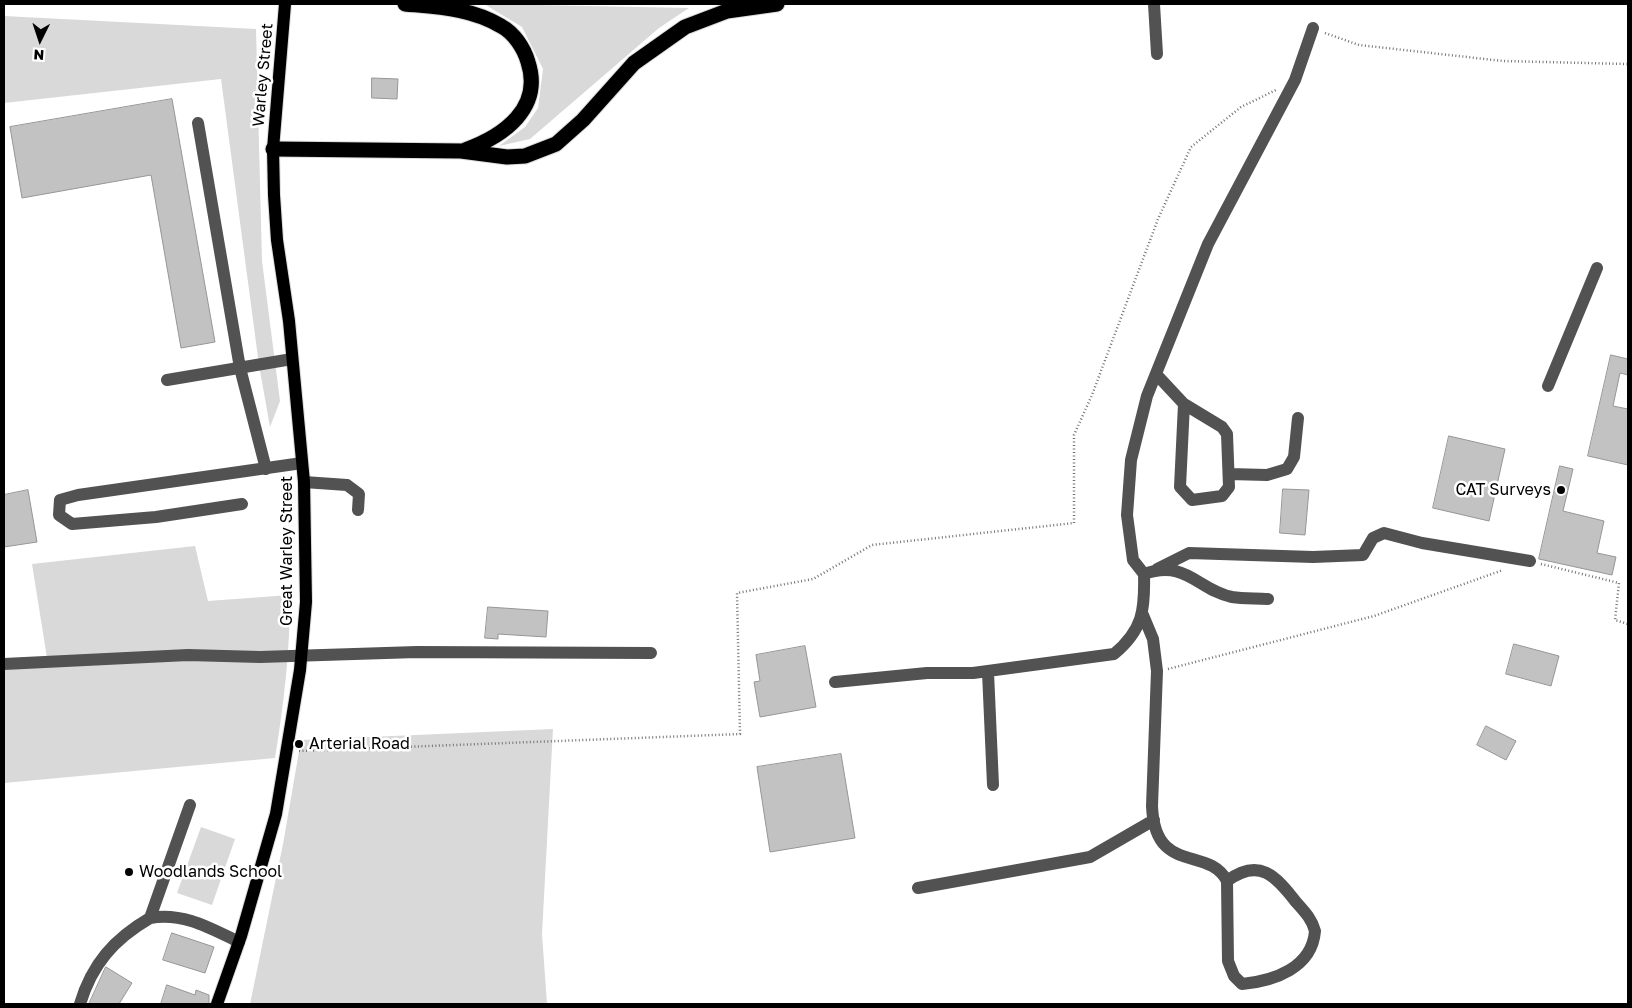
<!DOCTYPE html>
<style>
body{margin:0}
#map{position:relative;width:1632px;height:1008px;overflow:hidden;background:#fff;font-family:"Golos Text",sans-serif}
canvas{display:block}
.frame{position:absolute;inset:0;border:5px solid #000;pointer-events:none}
.north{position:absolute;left:15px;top:15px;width:50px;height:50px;-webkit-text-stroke:4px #fff;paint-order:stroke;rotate:184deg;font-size:14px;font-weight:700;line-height:20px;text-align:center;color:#000}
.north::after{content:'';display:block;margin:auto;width:18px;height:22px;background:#000;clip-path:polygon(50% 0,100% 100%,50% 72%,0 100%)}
</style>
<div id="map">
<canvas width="1632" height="1008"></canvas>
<div class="frame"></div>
<div class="north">N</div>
</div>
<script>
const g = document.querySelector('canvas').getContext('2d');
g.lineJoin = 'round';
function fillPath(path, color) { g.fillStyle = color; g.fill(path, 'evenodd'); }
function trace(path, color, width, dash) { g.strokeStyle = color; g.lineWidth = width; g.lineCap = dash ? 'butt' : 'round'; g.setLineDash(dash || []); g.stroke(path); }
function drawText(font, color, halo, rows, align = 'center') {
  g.font = font + ' "Golos Text",sans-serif'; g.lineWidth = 5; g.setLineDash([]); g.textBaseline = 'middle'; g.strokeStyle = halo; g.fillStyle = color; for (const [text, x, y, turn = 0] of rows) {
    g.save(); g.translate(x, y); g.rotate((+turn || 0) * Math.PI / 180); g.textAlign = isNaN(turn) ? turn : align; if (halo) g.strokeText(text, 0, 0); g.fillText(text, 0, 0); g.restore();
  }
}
fillPath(new Path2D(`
 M 484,4 L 689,8 L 659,28 L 530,139 L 499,146 L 525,127 L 538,108 L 543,69 L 522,27 Z
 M 4,16 L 256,29 L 262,261 L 280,401 L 270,427 L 259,365 L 221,79 L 4,103 Z
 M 195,546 L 208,601 L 290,595 C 290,650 284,704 275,758 L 4,783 L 4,668 L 48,664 L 32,564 Z
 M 553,729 L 542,934 L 547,1004 L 250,1004 L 283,844 L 301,740 Z
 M 201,827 L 235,839 L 212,905 L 177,893 Z`), '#d9d9d9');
const building = new Path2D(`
 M 372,78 L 398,79 L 397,99 L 372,98 Z
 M 172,99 L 215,342 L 181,348 L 151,175 L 22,198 L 10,127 Z
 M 1611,355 L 1628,359 L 1628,375 L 1620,373 L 1613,406 L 1628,409 L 1628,465 L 1588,456 Z
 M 1449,436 L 1505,449 L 1489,521 L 1433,508 Z
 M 1560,466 L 1573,469 L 1563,511 L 1604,521 L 1597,553 L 1616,557 L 1612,575 L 1539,559 Z
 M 1283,489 L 1309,490 L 1305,535 L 1280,533 Z
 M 28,490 L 37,542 L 4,547 L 4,495 Z
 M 488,607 L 548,611 L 546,637 L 498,634 L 498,639 L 485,638 Z
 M 1514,644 L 1559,656 L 1551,686 L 1506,674 Z
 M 805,646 L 816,707 L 760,717 L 754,682 L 760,681 L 756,655 Z
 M 1486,726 L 1516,741 L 1506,760 L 1477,745 Z
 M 841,754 L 855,838 L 770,852 L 757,767 Z
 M 172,933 L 214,947 L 205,973 L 163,960 Z
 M 106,967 L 132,983 L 119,1004 L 89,1004 Z
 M 167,985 L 195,995 L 196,990 L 209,995 L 209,1004 L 161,1004 Z`);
fillPath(building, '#c2c2c2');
trace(building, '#969696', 1);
const major = new Path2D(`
 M 217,1004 L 241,936 L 276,814 L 300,670 L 306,602 L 304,482 L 289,321 L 277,240 L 274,195 L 273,149 L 285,4`);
const highway = new Path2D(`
 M 405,4 C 438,7 471,8 501,26 C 514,33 524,48 528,62 C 543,108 504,136 465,150
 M 273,149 L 461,151 L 507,157 L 525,156 L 556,144 L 583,120 L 634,63 L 685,27 L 727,11 L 777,4`);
trace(major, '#dbdbdb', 14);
trace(highway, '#dbdbdb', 17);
trace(new Path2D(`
 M 1325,33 L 1359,45 L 1503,61 L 1628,64
 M 1541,564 L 1619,583 L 1615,620 L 1628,624
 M 1168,669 L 1374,616 L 1503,570
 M 299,751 L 740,734 L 737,593 L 813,579 L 872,545 L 1074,523 L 1074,435 L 1092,395 L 1158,219 L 1191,147 L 1241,107 L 1276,90`), '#747474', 2.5, [1, 2.5]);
trace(new Path2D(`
 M 1154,4 L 1157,54
 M 198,123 L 240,368 L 266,469
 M 1156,374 L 1184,404 L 1222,427 L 1227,434 L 1229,487 L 1222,496 L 1192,500 L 1180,487 L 1184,404
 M 167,380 L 292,359
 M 1548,386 L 1597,268
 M 1229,474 L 1267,475 L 1287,469 L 1294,457 L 1298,418
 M 304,482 L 347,485 L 359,494 L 358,510
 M 242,504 L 156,517 L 72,524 L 59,515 L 60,500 L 78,495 L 302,463
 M 1157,569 L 1189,553 L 1313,557 L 1363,555 L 1373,538 L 1384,533 L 1422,543 L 1530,561
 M 1268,599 C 1256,598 1244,599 1232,597 C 1198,590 1186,559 1144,574 L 1133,560 L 1127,515 L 1131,460 L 1147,396 L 1208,244 L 1295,80 L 1313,28
 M 1143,615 L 1153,639 L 1157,671 L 1152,806 C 1155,876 1208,845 1227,881 L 1228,961 L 1234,976 L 1242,984 C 1274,981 1312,968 1315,931 C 1312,919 1304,911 1296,902 C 1276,876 1259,857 1227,881
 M 4,664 L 188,655 L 260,657 L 417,652 L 651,653
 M 988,672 L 993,785
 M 835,682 L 927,673 L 973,673 L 1114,654 C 1143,630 1145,610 1144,574
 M 190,805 L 150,918 C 183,912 210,928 239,942
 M 918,888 L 1090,857 L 1154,820
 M 80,1004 C 92,964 114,939 150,918`), '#525252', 12);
trace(major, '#000', 12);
trace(highway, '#000', 15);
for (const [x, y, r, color] of [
 [1561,490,5,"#000"],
 [299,744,5,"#000"],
 [129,872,5,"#000"]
]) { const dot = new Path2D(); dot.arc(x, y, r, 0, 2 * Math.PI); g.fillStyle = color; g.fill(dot); trace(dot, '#fff', 2); }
drawText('16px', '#000', '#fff', [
 ["Warley Street",263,75,-85],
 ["Great Warley Street",287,551,-90]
]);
drawText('16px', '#000', '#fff', [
 ["CAT Surveys",1551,490,"right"],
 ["Arterial Road",309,744],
 ["Woodlands School",139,872]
], 'left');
</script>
